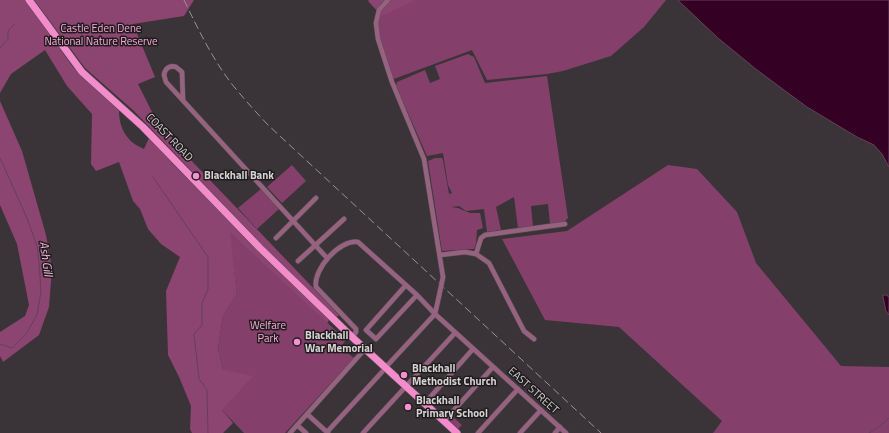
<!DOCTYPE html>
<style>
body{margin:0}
canvas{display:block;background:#3a3337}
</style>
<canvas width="889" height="433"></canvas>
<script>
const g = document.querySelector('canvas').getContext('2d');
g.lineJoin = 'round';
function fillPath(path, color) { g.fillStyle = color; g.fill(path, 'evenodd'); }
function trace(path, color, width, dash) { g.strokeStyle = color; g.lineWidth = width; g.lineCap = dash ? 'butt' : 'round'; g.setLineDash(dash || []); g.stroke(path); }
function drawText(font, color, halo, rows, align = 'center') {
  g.font = font + ' "Titillium Web",sans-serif'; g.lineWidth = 3; g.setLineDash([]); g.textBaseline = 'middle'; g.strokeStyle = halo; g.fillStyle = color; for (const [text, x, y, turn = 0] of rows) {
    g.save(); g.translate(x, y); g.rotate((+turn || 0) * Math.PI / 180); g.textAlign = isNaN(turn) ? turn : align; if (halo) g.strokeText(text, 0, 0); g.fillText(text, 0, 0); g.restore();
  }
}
fillPath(new Path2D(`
 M 388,0 L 666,0 L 644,27 L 611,56 L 563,71 L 547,74 L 487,80 L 472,50 L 391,80 L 376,23 L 379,10 Z
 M 468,54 L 474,57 L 485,83 L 547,76 L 568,218 L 563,223 L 550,224 L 548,204 L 531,206 L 533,227 L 518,228 L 514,197 L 496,207 L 501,230 L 487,232 L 484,209 L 466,211 L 459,206 L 451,207 L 458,208 L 470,213 L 480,213 L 483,228 L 477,230 L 476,244 L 474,249 L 442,251 L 428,161 L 435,158 L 442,158 L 443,160 L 451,205 L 449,194 L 452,193 L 448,185 L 443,153 L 427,156 L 396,86 L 397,82 L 425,70 L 430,83 L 440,79 L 435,66 Z
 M 292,165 L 306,181 L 282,203 L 267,187 Z
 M 668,165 L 697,169 L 737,212 L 756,263 L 841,366 L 889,367 L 889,433 L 713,433 L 722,421 L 619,327 L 545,320 L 502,239 L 567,231 Z
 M 261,189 L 279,209 L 257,229 L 238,208 Z
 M 229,232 L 346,340 L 342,345 L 345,351 L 354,358 L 285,433 L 244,433 L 222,410 L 223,370 L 218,348 L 223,316 L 237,294 Z
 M 452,416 L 462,425 L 458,429 L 448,420 Z`), '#84406a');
fillPath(new Path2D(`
 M 0,0 L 25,0 L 73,67 L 119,110 C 119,129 127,142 144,149 L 149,138 L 174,165 L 329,320 L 327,323 L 230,233 L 237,294 L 223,316 L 218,348 L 223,370 L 253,376 L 222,410 L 233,423 L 223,433 L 192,433 L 190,429 L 191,406 L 179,377 L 168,355 L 166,291 L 180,257 L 161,244 L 148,229 L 140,209 L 133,201 L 119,162 L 96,171 L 91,164 L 92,114 L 67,86 L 45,50 L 11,74 L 0,93 Z
 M 34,0 L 194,0 L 184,16 L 133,24 L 155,77 L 138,84 L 153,114 L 186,155 L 339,315 L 336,318 L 287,271 L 134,111 L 85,68 Z
 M 369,0 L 415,0 L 382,16 L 368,1 Z
 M 0,101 L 22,151 L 46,235 L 52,269 L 49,307 L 39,335 L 3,362 L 0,356 L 0,332 L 25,316 L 29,305 L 17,244 L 0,205 Z`), '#8c4471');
const water = new Path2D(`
 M 678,0 L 889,0 L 889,167 L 882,154 L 874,145 L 857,137 L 807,107 L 757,70 L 718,38 Z
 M 883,295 L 886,295 L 889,297 L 889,315 L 886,311 Z`);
fillPath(water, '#340124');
trace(water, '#654059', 1);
trace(new Path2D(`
 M 0,48 L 8,39 L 8,31 L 15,24
 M 0,158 L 27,218 L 37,246 L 39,262 L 41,292 L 37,315 L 26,334 L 12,348 L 0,344
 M 153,177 L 208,257 L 208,289 L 202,303 L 202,325 L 194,334 L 199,379 L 207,390 L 208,433
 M 869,433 L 876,429 L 889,418`), '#654059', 1);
const street = new Path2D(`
 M 388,0 L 379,10 L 376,23 L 378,39 L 392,82 L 424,159 L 443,277
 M 183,100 L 182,72 L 176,67 C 170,65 165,68 164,75 L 166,82 L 327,258
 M 276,238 L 316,198
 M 476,254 L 489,263 L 524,331 L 534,339
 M 440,255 L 465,252 L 476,254 L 481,238 L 485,235 L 565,224
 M 298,261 L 344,219
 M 406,285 L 366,330 L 376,339 L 417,295
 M 352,337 L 356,332 L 356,329 L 316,287 C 313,269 340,239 358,242 L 417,295 L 435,314 L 566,433
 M 385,368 L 435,314 L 439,296
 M 425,403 L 473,349
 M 307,414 L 328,433
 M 444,421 L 493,367
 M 297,425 L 306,433
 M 327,432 L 382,372
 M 290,433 L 365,349
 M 363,433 L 455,333
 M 478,433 L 518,389
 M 520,433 L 541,410
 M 555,433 L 560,427`);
const primary = new Path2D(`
 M 29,0 L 82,72 L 143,127 L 260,248 L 352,337 L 457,433`);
trace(street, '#565053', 5.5);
trace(primary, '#565053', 8);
trace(street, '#966280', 4.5);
trace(primary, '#f48bca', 7);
trace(new Path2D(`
 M 184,0 C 198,29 212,58 231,83 C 243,98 255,111 268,125 L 601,433`), '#989295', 1, [8, 4]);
const streetBridge = new Path2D(`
 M 439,296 L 443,277`);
trace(streetBridge, '#565053', 5.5, []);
trace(streetBridge, '#966280', 4.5);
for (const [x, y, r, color] of [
 [196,176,4,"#f790ce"],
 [297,342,4,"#f790ce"],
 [404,375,4,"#f790ce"],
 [408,407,4,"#f790ce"]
]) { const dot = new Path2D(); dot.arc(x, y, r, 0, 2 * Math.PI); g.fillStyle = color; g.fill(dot); trace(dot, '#1f1c1e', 1.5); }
drawText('11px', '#fdaada', '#1f1c1e', [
 ["Castle Eden Dene",101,29],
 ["National Nature Reserve",101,42],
 ["Welfare",268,326],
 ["Park",268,339]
]);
drawText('11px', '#d7d3d5', '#1f1c1e', [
 ["COAST ROAD",169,138,46],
 ["EAST STREET",533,391,42]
]);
drawText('bold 11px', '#d7d3d5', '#1f1c1e', [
 ["Blackhall Bank",204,176],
 ["Blackhall",305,336],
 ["War Memorial",305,349],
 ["Blackhall",412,369],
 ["Methodist Church",412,382],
 ["Blackhall",416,401],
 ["Primary School",416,414]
], 'left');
drawText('italic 12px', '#fbbbdf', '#1f1c1e', [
 ["Ash Gill",45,259,82]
]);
</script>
